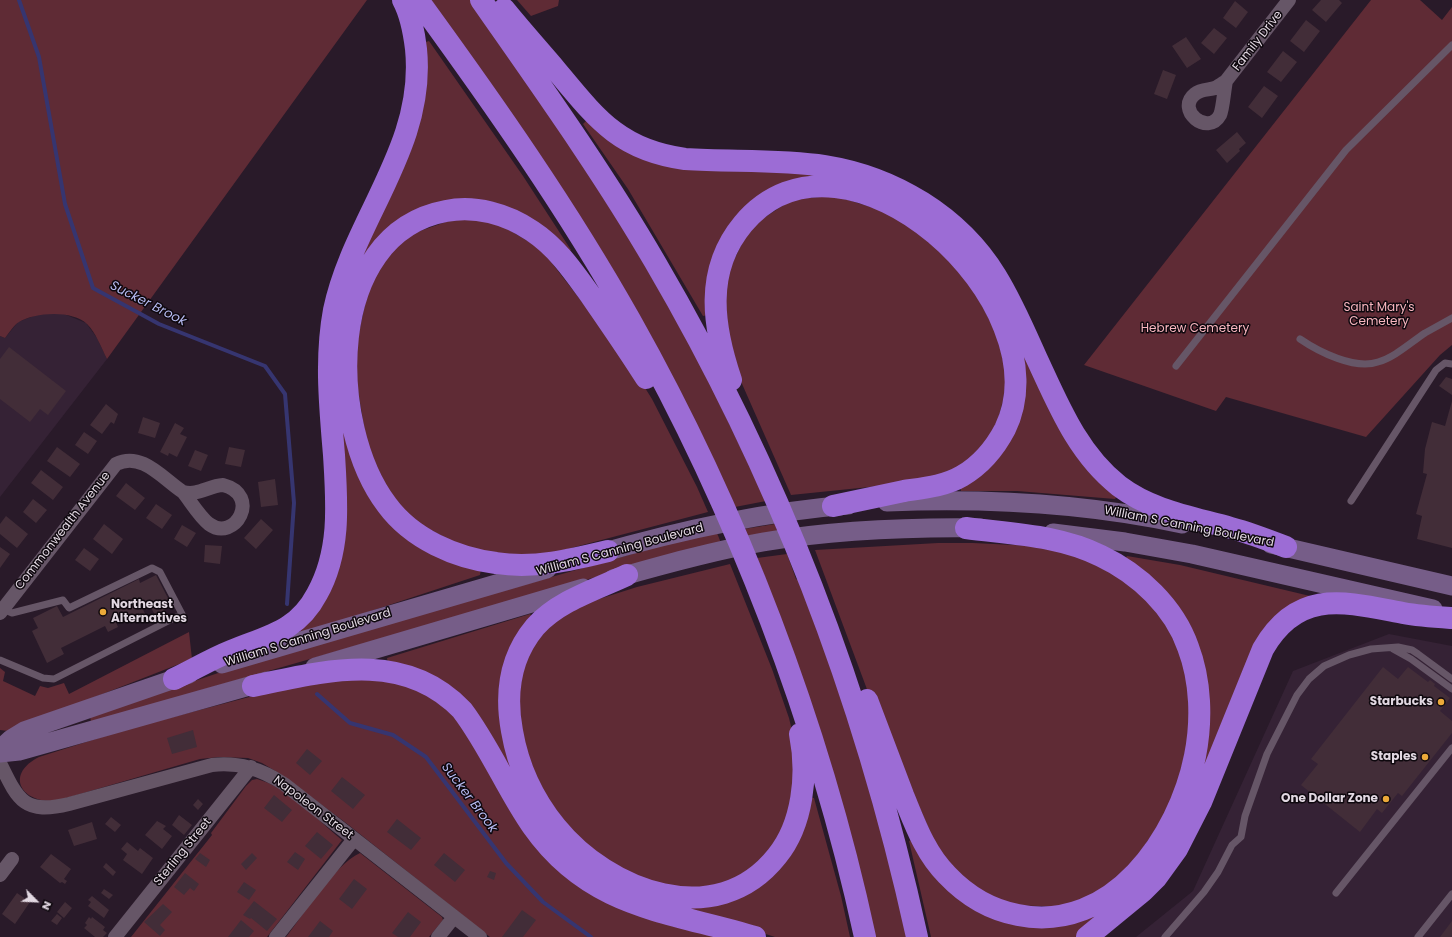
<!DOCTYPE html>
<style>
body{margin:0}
#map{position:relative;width:1452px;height:937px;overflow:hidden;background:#291a29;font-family:Poppins,sans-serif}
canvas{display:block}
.north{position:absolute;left:16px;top:881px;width:40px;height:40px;-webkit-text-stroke:3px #0e080e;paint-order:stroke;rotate:114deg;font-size:11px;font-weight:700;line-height:16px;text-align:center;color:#e2d8e2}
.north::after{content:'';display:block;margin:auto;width:14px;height:18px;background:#e2d8e2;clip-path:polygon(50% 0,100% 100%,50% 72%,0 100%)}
</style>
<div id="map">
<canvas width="1452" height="937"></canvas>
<div class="north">N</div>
</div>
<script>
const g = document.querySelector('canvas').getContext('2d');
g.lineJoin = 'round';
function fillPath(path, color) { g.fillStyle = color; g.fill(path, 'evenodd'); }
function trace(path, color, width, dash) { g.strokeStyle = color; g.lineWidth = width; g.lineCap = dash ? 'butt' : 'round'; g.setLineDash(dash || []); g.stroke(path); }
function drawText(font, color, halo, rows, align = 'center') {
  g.font = font + ' Poppins,sans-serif'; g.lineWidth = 3; g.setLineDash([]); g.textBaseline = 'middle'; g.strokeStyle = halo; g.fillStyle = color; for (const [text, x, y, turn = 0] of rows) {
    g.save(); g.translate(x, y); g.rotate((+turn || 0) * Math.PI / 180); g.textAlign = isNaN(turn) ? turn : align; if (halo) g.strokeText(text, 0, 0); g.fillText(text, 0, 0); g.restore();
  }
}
fillPath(new Path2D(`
 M 39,314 L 64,314 L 86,323 L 97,338 L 107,359 L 0,497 L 0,336 L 5,338 L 18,322 Z
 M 1389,634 L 1452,646 L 1452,937 L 1136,937 L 1193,891 L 1293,671 Z`), '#352235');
fillPath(new Path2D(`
 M 0,0 L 367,0 L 107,359 C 101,347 96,333 87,324 C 73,310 35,312 19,322 C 14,325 9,333 5,338 L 0,336 Z
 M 429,0 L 471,0 L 610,205 L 695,352 L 766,501 L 735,507 Z
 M 517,0 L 559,0 L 558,6 L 531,16 Z
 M 1371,0 L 1420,0 L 1442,20 L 1452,7 L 1452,345 L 1440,355 L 1366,437 L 1226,397 L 1216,411 L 1084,365 Z
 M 429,41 L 523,176 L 571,250 L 566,254 L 454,204 L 360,267 L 365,243 L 422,43 Z
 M 587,120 L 609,138 L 831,174 L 830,181 L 764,197 L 708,315 L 703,316 L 628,189 L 583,124 Z
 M 835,196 L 887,212 L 926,238 L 968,280 L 996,332 L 1008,380 L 994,436 L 955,473 L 889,485 L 791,495 L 739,377 L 726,330 L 725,286 L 734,252 L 753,225 L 793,199 Z
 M 457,218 L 494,221 L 541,249 L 630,364 L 652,399 L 697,487 L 708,512 L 552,553 L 527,556 L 475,553 L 404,516 L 369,457 L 353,360 L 371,277 L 403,237 Z
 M 1013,335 L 1117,496 L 1115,499 L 1017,491 L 961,491 L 960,485 L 994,459 Z
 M 336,412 L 363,481 L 481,569 L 480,575 L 301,634 L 298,628 L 318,607 Z
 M 775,524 L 778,533 L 748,538 L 744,529 Z
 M 717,533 L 721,543 L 620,570 L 91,722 L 90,716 L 245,664 L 664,545 Z
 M 938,543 L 973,543 L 1035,546 L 1076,555 L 1127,581 L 1160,613 L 1185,659 L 1191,730 L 1172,805 L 1124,876 L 1074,907 L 1002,905 L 945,865 L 868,692 L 815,550 Z
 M 787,554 L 796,579 L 801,581 L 859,746 L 909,937 L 873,937 L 767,591 L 767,582 L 757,558 Z
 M 1127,556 L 1180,565 L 1310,596 L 1310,601 L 1291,609 L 1202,781 L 1203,678 L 1124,561 Z
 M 730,564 L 772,669 L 789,718 L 794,739 L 796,764 L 787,824 L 759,867 L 716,890 L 643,883 L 583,846 L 533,778 L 515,703 L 523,660 L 555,618 L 594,600 L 596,600 L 637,587 Z
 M 530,614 L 534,620 L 513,648 L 521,786 L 480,724 L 388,664 L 387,658 Z
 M 189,632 L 192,659 L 8,731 L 0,730 L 0,668 L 5,672 L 3,681 L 35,696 L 40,686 L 48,688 L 64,683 L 69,694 Z
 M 372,677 L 426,691 L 459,717 L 502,793 L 726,937 L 490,937 L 346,823 L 282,775 L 262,763 L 248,758 L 219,757 L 200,759 L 56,801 C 20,803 5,774 39,757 L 127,729 L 295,685 Z
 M 257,779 C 285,786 319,821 342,840 L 267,937 L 131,937 L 212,835 L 211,833 L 246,786 L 252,780 Z
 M 808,797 L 814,798 L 841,896 L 850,937 L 775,937 L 675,905 L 744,893 Z
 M 913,840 L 976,908 L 1112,910 L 1076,937 L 931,937 L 909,841 Z
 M 360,853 L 442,917 L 443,920 L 429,937 L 286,937 C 305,913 333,866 360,853 Z`), '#5f2b35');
trace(new Path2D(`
 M 19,0 L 39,57 L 65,204 L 93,288 L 159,324 L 265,366 L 285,394 L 294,503 L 287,604
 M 317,694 L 350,723 L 393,735 L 426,757 L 506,863 L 543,902 L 591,937`), '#363570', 4);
fillPath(new Path2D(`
 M 1321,0 L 1339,0 L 1342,3 L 1326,22 L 1312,10 Z
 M 1235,1 L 1248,12 L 1236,28 L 1223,18 Z
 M 1306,20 L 1320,31 L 1304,52 L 1290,41 Z
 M 1214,28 L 1227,38 L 1214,54 L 1201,43 Z
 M 1186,37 L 1201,59 L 1187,68 L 1172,46 Z
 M 1283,51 L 1297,62 L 1281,82 L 1267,72 Z
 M 1163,70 L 1176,75 L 1167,99 L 1154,94 Z
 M 1264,86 L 1278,96 L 1262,118 L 1248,107 Z
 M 1237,132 L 1246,143 L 1239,149 L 1240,151 L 1227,163 L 1216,150 Z
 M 9,347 L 66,391 L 48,415 L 40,409 L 30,422 L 0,399 L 0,359 Z
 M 1446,377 L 1452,379 L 1452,395 L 1439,386 Z
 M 1452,401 L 1452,548 L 1417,539 L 1422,516 L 1416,514 L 1427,474 L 1423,473 L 1425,449 L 1432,422 L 1445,426 Z
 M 106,404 L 118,414 L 114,424 L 111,422 L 102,434 L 90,425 Z
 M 143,417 L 160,423 L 155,438 L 138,433 Z
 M 175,423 L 184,428 L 180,434 L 187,437 L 177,457 L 169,453 L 168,456 L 160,452 Z
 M 84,432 L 97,441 L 88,454 L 75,445 Z
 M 57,447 L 80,464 L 70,477 L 47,461 Z
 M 229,447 L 245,450 L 241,467 L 225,464 Z
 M 195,450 L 208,455 L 201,471 L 188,466 Z
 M 41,470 L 63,487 L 53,500 L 31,483 Z
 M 275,479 L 278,505 L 261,507 L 258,482 Z
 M 126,483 L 145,498 L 135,510 L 116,496 Z
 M 33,499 L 47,510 L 36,523 L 23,512 Z
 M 156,504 L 172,515 L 162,529 L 146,518 Z
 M 6,516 L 28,534 L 17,548 L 0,534 L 0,524 Z
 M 261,519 L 273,530 L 256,549 L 244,538 Z
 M 104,524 L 123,539 L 112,554 L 93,539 Z
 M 182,525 L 196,533 L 187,547 L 174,539 Z
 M 205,545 L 222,546 L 220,564 L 204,562 Z
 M 0,547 L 10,554 L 0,568 Z
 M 84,548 L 99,559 L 90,571 L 75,560 Z
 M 156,575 L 170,602 L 165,605 L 167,609 L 155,615 L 149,604 L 142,607 L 145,614 L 134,619 L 131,614 L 116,622 L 118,627 L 108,632 L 105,626 L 61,648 L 64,654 L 47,663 L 32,631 L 38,628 L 33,618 L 57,606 L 63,617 L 139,579 L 140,583 Z
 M 1383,667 L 1398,679 L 1408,667 L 1428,682 L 1430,680 L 1435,684 L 1434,686 L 1450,698 L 1440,711 L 1452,721 L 1452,733 L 1402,796 L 1398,793 L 1382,813 L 1377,809 L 1360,832 L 1301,785 L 1318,764 L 1311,759 Z
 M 193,730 L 197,747 L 172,754 L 167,738 Z
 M 307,749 L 322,761 L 310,775 L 296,763 Z
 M 342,777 L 365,795 L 353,809 L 331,791 Z
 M 274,795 L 292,810 L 282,822 L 264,808 Z
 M 198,799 L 203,804 L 198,810 L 193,805 Z
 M 179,815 L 192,825 L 184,835 L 172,825 Z
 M 111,817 L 121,825 L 115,832 L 105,824 Z
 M 397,819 L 421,838 L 411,850 L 387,832 Z
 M 157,821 L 166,826 L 163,829 L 172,836 L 162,849 L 145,835 Z
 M 92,822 L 97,839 L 74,846 L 68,830 Z
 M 317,832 L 333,845 L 321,859 L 305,846 Z
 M 127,842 L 138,851 L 140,848 L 153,858 L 142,874 L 123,860 L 127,854 L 121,849 Z
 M 295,852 L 305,859 L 298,870 L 287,862 Z
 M 200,853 L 210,860 L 206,867 L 195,859 Z
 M 252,853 L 257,858 L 246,870 L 241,864 Z
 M 444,853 L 465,870 L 455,882 L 434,865 Z
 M 51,854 L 71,869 L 64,879 L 67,881 L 65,884 L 62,882 L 60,883 L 40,867 Z
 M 106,863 L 116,872 L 113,876 L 103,867 Z
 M 490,871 L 496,873 L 494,880 L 487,877 Z
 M 185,873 L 199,884 L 194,891 L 190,888 L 184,895 L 174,887 Z
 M 354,879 L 367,889 L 352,909 L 339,899 Z
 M 244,882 L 256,890 L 249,900 L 237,892 Z
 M 104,889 L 113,895 L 109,899 L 101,893 Z
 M 17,893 L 30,902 L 15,924 L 2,914 Z
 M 92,896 L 109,910 L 104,918 L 88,906 L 91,902 L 88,900 Z
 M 254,901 L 277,919 L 267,931 L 251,918 L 250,919 L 243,915 Z
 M 65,902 L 72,908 L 64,918 L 57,912 Z
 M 163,904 L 172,912 L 160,925 L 165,930 L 160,936 L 144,922 Z
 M 522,910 L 536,920 L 523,937 L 502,937 Z
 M 408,912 L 421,922 L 410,937 L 398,937 L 392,933 Z
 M 57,914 L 62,918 L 57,925 L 51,921 Z
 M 89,917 L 91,919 L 92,917 L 105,927 L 103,930 L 107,933 L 103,937 L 95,937 L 84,928 L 87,925 L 85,923 Z
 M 241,920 L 254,931 L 249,937 L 228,937 Z
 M 320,921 L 333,931 L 329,937 L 308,937 Z
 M 1452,921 L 1452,937 L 1440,937 Z`), '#422d38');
trace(new Path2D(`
 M 1300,339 C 1319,352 1355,370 1378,362 C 1395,357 1410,343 1425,333 C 1434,328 1443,323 1452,318
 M 1176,366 L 1346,150 L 1452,45
 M 1351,501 L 1436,370 L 1445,363 L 1452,364
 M 1393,649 L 1411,659 L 1452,689
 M 0,660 L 43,678 L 54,679 L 182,614 L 160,572 L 152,568 L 69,608 L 63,600 L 12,613 L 3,609
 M 1336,893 L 1452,748
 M 1165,937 L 1204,892 L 1218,872 L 1232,845 L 1241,837 L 1245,816 L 1267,754 L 1297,695 L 1309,679 L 1324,666 L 1349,655 L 1371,649 L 1398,647 L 1412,650 L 1418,654 L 1452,679
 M 1418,937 L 1452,894`), '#665667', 7);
trace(new Path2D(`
 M 1226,81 C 1224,90 1223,109 1220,115 C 1208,137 1175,110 1195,94 C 1201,89 1209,90 1215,88 C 1219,86 1223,83 1226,81 Z
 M 1226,81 L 1289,0
 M 223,485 C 262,495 235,543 209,524 C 199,516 191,502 183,492 C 198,496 208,486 223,485 Z
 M 0,613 L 116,464 C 142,451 163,479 183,492
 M 0,763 C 18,800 24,815 69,804 L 212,765 C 239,762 261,769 284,784 L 480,937
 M 0,875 L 12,859
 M 115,937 L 251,767
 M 276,937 L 354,839
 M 438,937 L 454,917`), '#665667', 14);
trace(new Path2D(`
 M 887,502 C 986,498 1085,503 1182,524
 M 1053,533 L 1125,542 L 1192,554 L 1433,609
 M 1271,544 L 1452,586
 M 594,555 C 677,531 762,512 848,505
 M 613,579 C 662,565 712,551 763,542 C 835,530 908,527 981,528
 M 222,664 L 547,569
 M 315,667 L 583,588
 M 0,749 L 11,739 L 24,731 L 189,674
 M 0,753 L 19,751 L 267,681`), '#765d88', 19);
trace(new Path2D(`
 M 418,0 C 493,103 567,208 630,320 C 737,510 819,724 865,937
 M 481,0 C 541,86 602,171 655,262 C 778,472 865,699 917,937
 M 504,9 C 521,30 539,50 556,70 C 596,118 619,150 685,159 C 732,162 779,159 825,166 C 894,177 959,216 996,276 C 1012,302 1024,330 1036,357 C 1058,404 1077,453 1119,486 C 1152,511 1192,517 1231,528 C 1250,533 1268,540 1286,547
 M 731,380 C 713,327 704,271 743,224 C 845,102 1066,304 1005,429 C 995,448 981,465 962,476 C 945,486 924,488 904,491 C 881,496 857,501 833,506
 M 608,551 C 571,560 534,569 496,563 C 456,558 412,539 387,505 C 327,426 323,234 446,211 C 475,205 507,214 532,231 C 558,248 575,274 593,299 C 611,325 629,351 646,378
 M 627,575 C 597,589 558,601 535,627 C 510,657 505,693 512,731 C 518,766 533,799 556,827 C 608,891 716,933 777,856 C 803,824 808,774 800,734
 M 174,679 C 193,670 211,659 231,651 C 267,636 297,632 317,594 C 341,551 337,503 334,455 C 330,407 325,358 334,310 C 353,219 426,147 416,49 C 414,32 411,15 403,0
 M 253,686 C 325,671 404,649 462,710 C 490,747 507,790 533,827 C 591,909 669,911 755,937
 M 867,700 C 879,732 891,763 903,795 C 915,824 925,853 947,875 C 966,895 991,910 1018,915 C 1112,934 1179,837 1195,756 C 1202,721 1201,681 1188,647 C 1174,607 1139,574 1101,556 C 1059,535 1011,534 966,528
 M 1087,937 L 1143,891 L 1156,878 L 1177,849 L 1201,802 L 1263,649 C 1298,588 1345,602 1403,613 C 1419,616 1436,617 1452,618`), '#9c6cd5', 22);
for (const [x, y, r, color] of [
 [103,612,4,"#eba939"],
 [1441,702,4,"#eba939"],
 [1425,757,4,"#eba939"],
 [1386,799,4,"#eba939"]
]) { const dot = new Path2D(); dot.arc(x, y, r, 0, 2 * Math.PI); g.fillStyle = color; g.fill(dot); trace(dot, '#0e080e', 1.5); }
drawText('12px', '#e2d8e2', '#0e080e', [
 ["Family Drive",1258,41,-52],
 ["William S Canning Boulevard",1189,527,11],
 ["Commonwealth Avenue",63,531,-52],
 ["William S Canning Boulevard",620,550,-15],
 ["William S Canning Boulevard",308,638,-17],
 ["Napoleon Street",313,808,37],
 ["Sterling Street",183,852,-51]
]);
drawText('12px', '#f8b6bf', '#0e080e', [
 ["Saint Mary's",1379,308],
 ["Cemetery",1379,322],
 ["Hebrew Cemetery",1195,329]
]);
drawText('bold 12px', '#e2d8e2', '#0e080e', [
 ["Northeast",111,605,"left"],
 ["Alternatives",111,619,"left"],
 ["Starbucks",1433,702],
 ["Staples",1417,757],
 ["One Dollar Zone",1378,799]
], 'right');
drawText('italic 13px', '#b6baf1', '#0e080e', [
 ["Sucker Brook",148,304,27],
 ["Sucker Brook",469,798,53]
]);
</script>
